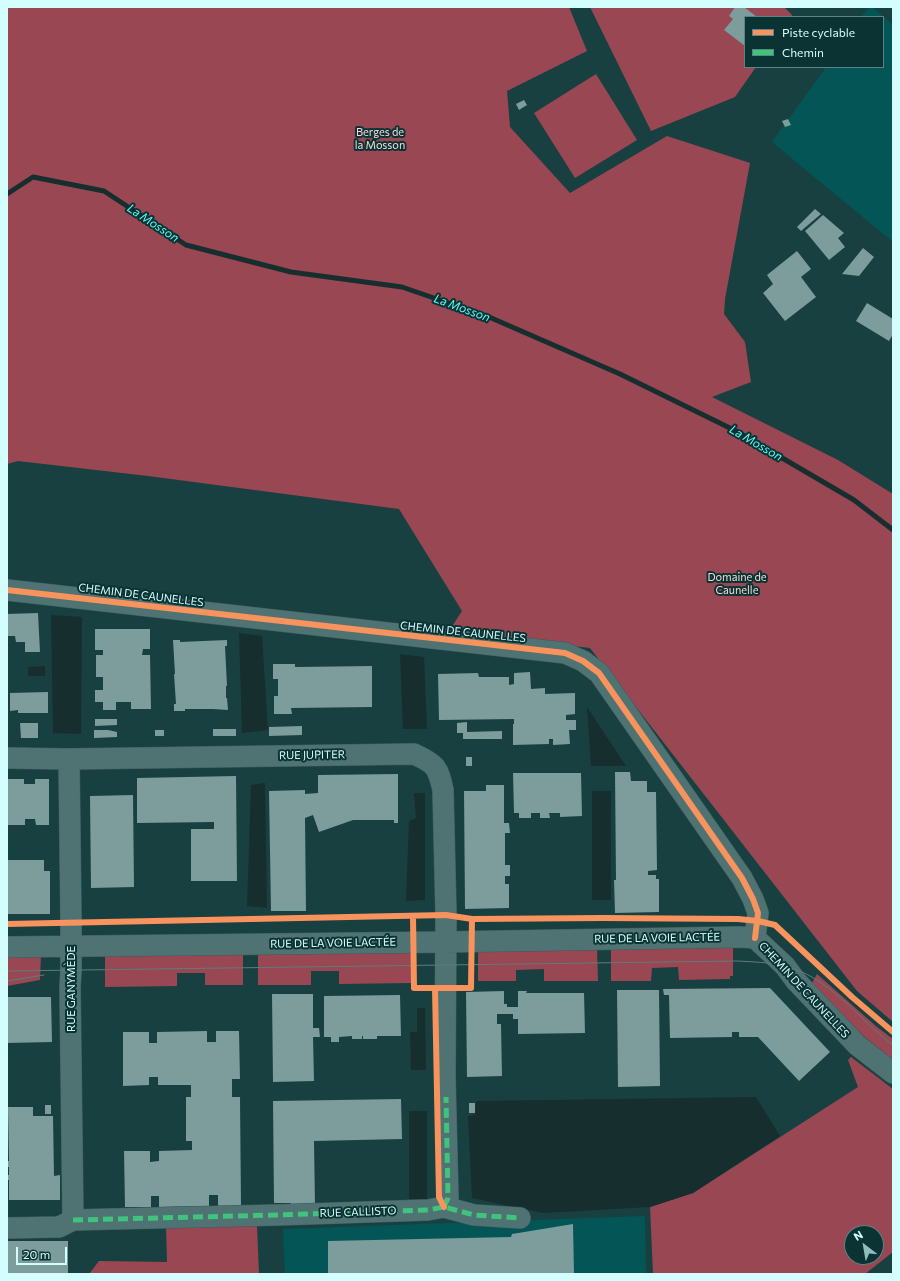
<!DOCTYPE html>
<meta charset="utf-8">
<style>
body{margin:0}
#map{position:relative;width:900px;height:1281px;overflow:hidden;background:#184040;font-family:Commissioner,sans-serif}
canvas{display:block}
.frame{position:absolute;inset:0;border:8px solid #d4fefd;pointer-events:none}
.legend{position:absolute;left:744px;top:16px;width:140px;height:52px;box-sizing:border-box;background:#0b3333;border:1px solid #5b8484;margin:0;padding:5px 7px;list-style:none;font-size:12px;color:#d4fefd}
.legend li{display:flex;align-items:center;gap:8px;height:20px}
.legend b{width:20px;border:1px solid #5b8484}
.north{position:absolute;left:844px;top:1225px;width:40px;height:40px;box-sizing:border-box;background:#0b3333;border:1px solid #5b8484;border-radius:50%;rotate:329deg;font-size:11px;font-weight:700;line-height:16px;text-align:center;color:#d4fefd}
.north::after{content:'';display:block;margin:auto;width:14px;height:18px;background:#92bcbb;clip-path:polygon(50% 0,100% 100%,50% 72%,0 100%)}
.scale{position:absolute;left:16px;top:1247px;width:51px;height:18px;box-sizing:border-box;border:2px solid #d4fefd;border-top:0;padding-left:5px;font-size:12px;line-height:14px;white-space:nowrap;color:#d4fefd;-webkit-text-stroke:3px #0b3333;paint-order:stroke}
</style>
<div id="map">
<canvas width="900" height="1281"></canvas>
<div class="frame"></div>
<ul class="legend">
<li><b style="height:5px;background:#f8935d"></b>Piste cyclable</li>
<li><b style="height:5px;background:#40c37c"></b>Chemin</li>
</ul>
<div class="north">N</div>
<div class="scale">20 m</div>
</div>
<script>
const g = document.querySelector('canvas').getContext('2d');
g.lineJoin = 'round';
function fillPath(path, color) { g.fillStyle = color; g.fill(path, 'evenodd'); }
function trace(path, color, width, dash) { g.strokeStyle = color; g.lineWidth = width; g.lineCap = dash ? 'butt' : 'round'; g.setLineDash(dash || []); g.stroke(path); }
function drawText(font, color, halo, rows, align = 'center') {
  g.font = font + ' Commissioner,sans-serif'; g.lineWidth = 4; g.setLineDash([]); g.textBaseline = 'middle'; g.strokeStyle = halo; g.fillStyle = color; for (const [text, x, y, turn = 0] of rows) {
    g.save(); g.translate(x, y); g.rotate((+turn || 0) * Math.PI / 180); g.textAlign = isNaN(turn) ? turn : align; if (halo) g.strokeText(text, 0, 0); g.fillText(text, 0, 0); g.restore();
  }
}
fillPath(new Path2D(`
 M 869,7 L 872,7 L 893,25 L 893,242 L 772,142 L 826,67 L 883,67 L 883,17 L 861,17 Z
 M 645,1216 L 646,1274 L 285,1274 L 283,1229 Z`), '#045555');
fillPath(new Path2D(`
 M 7,7 L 569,7 L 587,51 L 507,91 L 510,127 L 570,193 L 667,136 L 750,163 L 725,299 L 724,314 L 745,342 L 751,382 L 712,397 L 838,460 L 893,494 L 893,1022 L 857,991 L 590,648 L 449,631 L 462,611 L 399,509 L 148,476 L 18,461 L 7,464 Z
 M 590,7 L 784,7 L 792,15 L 791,17 L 745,17 L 745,67 L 756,67 L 735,97 L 651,131 Z
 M 596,74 L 637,140 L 575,178 L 534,113 Z
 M 733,945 L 733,976 L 730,976 L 730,979 L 679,980 L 678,967 L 652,968 L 651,981 L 611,981 L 611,947 Z
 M 597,948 L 598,981 L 544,981 L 544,969 L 516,970 L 516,981 L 478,981 L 478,949 Z
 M 412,950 L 412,983 L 339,984 L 339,971 L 311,971 L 311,985 L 258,985 L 258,951 Z
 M 243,953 L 243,985 L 205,985 L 205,973 L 177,973 L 177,986 L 105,987 L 105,954 Z
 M 7,954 L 41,954 L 40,980 L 7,986 Z
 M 817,974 L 877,1027 L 893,1039 L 893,1060 L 868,1040 L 846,1020 L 812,983 Z
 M 851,1057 L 893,1089 L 893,1252 L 865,1274 L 653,1274 L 650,1207 L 693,1193 L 858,1087 L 848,1060 ZM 852,1233 L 876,1233 L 876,1257 L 852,1257 Z
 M 166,1226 L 257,1226 L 259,1274 L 89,1274 L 99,1261 L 167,1262 Z`), '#994753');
fillPath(new Path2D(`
 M 51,615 L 82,617 L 81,734 L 53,733 Z
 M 239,633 L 262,636 L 268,730 L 242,733 Z
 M 400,654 L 424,657 L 427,729 L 403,729 Z
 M 45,666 L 45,676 L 28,676 L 28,667 Z
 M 587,707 L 626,766 L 591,766 Z
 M 265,783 L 267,908 L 247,906 L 251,785 Z
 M 592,791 L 611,791 L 611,900 L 592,900 Z
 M 414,793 L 425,793 L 425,900 L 406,901 L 409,821 L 416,818 Z
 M 417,1008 L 425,1008 L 426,1070 L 411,1070 L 410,1032 L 417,1032 Z
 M 756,1097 L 780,1136 L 693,1193 L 650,1207 L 543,1213 L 472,1198 L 468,1116 L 475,1115 L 476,1101 Z
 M 409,1111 L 427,1111 L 427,1199 L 409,1199 Z`), '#172e2e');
trace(new Path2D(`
 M 7,194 L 33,177 L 104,191 L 186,245 L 291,272 L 402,287 L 489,317 L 620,374 L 736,431 L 854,500 L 893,530`), '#172e2e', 5);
fillPath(new Path2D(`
 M 735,7 L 744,7 L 757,17 L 745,17 L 745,46 L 724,30 L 733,19 L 729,16 Z
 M 524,100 L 527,105 L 519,110 L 516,104 Z
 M 788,119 L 791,125 L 785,127 L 782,121 Z
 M 815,209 L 821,214 L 801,231 L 797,227 Z
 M 823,215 L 844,233 L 838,238 L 845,247 L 829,260 L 805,231 Z
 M 863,248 L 874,257 L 859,276 L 842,274 Z
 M 797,251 L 811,269 L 801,277 L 816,297 L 785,321 L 763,293 L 773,284 L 767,275 Z
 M 867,303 L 893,319 L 893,334 L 889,341 L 856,321 Z
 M 38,613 L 40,652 L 25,652 L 25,642 L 16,642 L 15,636 L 7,636 L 7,614 Z
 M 95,629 L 150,629 L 150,649 L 143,649 L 142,655 L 150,655 L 151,709 L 131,709 L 131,702 L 116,702 L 116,710 L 103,710 L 103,702 L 95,702 L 95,690 L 103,690 L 103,677 L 96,677 L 96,655 L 103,655 L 103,650 L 95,650 Z
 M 173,640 L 180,640 L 180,642 L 227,640 L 227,646 L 225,646 L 227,686 L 226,686 L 226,698 L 227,698 L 228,710 L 213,709 L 185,709 L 185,711 L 174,711 L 174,704 L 176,704 L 174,674 L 175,674 Z
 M 273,664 L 295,664 L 295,667 L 372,666 L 372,707 L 291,708 L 292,714 L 274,714 L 274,696 L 278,696 L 278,679 L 273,679 Z
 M 530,672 L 531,689 L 545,688 L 545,694 L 575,693 L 575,714 L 566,715 L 566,720 L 576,720 L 576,730 L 569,730 L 570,744 L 553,745 L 553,739 L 549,739 L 549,744 L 513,745 L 513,724 L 514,724 L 514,719 L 439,720 L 438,674 L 478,673 L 479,677 L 509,677 L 509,685 L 514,684 L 514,673 Z
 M 48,692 L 48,713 L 18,713 L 18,710 L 10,711 L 10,693 Z
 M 95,719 L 117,719 L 117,725 L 95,726 Z
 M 467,722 L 467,732 L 502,731 L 502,739 L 463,739 L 463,733 L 457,733 L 457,723 Z
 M 20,723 L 38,723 L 38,738 L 21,738 Z
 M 302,726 L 302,735 L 269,736 L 269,727 Z
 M 213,729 L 236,729 L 236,736 L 213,736 Z
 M 94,730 L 108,730 L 117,732 L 117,737 L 94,738 Z
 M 155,730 L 164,730 L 164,736 L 155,736 Z
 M 466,757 L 472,757 L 472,766 L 466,766 Z
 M 615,772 L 630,772 L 631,781 L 647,781 L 647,792 L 656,792 L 657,870 L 648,871 L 648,875 L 656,875 L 656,879 L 659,879 L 659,912 L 615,913 L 614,880 L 616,880 Z
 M 513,773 L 581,773 L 582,816 L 560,817 L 560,813 L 549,813 L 550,818 L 540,818 L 540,813 L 531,813 L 531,818 L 519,818 L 519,813 L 514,813 Z
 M 398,774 L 398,823 L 394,823 L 394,820 L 353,820 L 319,832 L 313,815 L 305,818 L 306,911 L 271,911 L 269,791 L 305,790 L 305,794 L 318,793 L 318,775 Z
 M 236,776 L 237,881 L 191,881 L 191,829 L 214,829 L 214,822 L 137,823 L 137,778 Z
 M 7,779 L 24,779 L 24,784 L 35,784 L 35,779 L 49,779 L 49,825 L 36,825 L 35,819 L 25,819 L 25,825 L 7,825 Z
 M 486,785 L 504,785 L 504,823 L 509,823 L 510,833 L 505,833 L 505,865 L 510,865 L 510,876 L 505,876 L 505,884 L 509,884 L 509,908 L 465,909 L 464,791 L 486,791 Z
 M 133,795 L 134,887 L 91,888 L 90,796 Z
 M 7,860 L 44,860 L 44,871 L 50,871 L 50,914 L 7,914 Z
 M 770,988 L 830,1052 L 799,1081 L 758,1037 L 739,1037 L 739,1032 L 732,1032 L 732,1037 L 670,1038 L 669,995 L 664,995 L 663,989 Z
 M 617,990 L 659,990 L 660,1086 L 618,1087 Z
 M 504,991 L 504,1004 L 507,1004 L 507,1007 L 518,1007 L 518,991 L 527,991 L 526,993 L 584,993 L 585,1033 L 518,1034 L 518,1019 L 513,1019 L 513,1014 L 497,1014 L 497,1024 L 501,1024 L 502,1076 L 467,1077 L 466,992 Z
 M 272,994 L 313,994 L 313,1028 L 319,1028 L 320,1037 L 313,1037 L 314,1081 L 273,1082 Z
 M 400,995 L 401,1036 L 377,1036 L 377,1039 L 363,1039 L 363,1036 L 362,1036 L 362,1039 L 352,1039 L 352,1036 L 339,1037 L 339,1042 L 331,1042 L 331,1037 L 324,1037 L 324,996 Z
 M 7,997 L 51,997 L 52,1042 L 7,1043 Z
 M 207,1031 L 207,1042 L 216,1042 L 216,1031 L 239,1031 L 240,1079 L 232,1079 L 232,1097 L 240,1097 L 241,1206 L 218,1206 L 218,1195 L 209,1195 L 209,1206 L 159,1207 L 159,1196 L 151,1196 L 151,1207 L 125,1207 L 124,1151 L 150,1151 L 150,1162 L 159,1161 L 159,1151 L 192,1150 L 192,1141 L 186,1141 L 186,1097 L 191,1097 L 191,1085 L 158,1085 L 158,1077 L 149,1077 L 149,1085 L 123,1086 L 123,1032 L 149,1032 L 149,1043 L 157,1043 L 157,1032 Z
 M 401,1099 L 402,1139 L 314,1141 L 315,1206 L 291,1206 L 291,1203 L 274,1203 L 273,1101 Z
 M 469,1103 L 475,1103 L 475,1113 L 469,1113 Z
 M 45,1105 L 51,1105 L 51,1114 L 45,1114 Z
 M 8,1107 L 33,1107 L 33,1116 L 53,1116 L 54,1176 L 60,1175 L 60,1200 L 9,1200 L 9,1180 L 7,1180 L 7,1175 L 9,1175 L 9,1167 L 7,1167 L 7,1161 L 9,1161 Z
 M 573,1224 L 574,1274 L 328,1274 L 328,1241 L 511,1237 L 512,1234 Z
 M 7,1241 L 68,1241 L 68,1274 L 7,1274 Z`), '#7d9c9c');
const minor = new Path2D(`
 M 7,590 L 565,653 L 583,661 L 599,673 L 742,878 L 753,899 L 758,913 L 755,938
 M 7,758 L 69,759 L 414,754 C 436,764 438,767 443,790 L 446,915 L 445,1077 L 448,1198 L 444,1207
 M 69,759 L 71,923 L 71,970 L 70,987 L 73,1220
 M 755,938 L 785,966 L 796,981 L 857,1045 L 893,1073
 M 7,947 L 445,942 L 739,937 L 755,938
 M 7,1228 L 59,1227 L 73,1220 L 278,1215 L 428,1210 L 444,1207 L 474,1215 L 520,1218`);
trace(minor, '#3e5b5b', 22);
trace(minor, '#4f7272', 21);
trace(new Path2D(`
 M 7,971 L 737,961 C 753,962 768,962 784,966 C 829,976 857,1018 893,1045
 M 7,981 L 44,975`), '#5e7c7c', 1);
trace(new Path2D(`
 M 444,1207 L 448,1198 L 446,1097
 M 73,1220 L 278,1215 L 428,1210 L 444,1207 L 474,1215 L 520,1218`), '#40c37c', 5, [10, 5]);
trace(new Path2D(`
 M 7,590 L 565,653 L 583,661 L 599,673 L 742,878 L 753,899 L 758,913 L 755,938
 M 413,916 L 414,988 L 471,988 L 472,919
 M 7,924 L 446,915 L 472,919 L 603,918 L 738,919 L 758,921 L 775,925 L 852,997 L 893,1032
 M 435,988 L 439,1197 L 444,1207`), '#f8935d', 6);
drawText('11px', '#f6d9da', '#0b3333', [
 ["Berges de",380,132],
 ["la Mosson",380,145],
 ["Domaine de",737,577],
 ["Caunelle",737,590]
]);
drawText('11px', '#d4fefd', '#0b3333', [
 ["CHEMIN DE CAUNELLES",141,595,7],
 ["CHEMIN DE CAUNELLES",463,632,6],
 ["RUE JUPITER",312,755,-1],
 ["RUE DE LA VOIE LACTÉE",657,938,-1],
 ["RUE DE LA VOIE LACTÉE",333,943,-1],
 ["RUE GANYMÈDE",71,989,-90],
 ["CHEMIN DE CAUNELLES",804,990,47],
 ["RUE CALLISTO",358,1212,-2]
]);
drawText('italic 12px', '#5cfbfb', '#0b3333', [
 ["La Mosson",153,223,33],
 ["La Mosson",462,308,20],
 ["La Mosson",756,443,30]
]);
</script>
